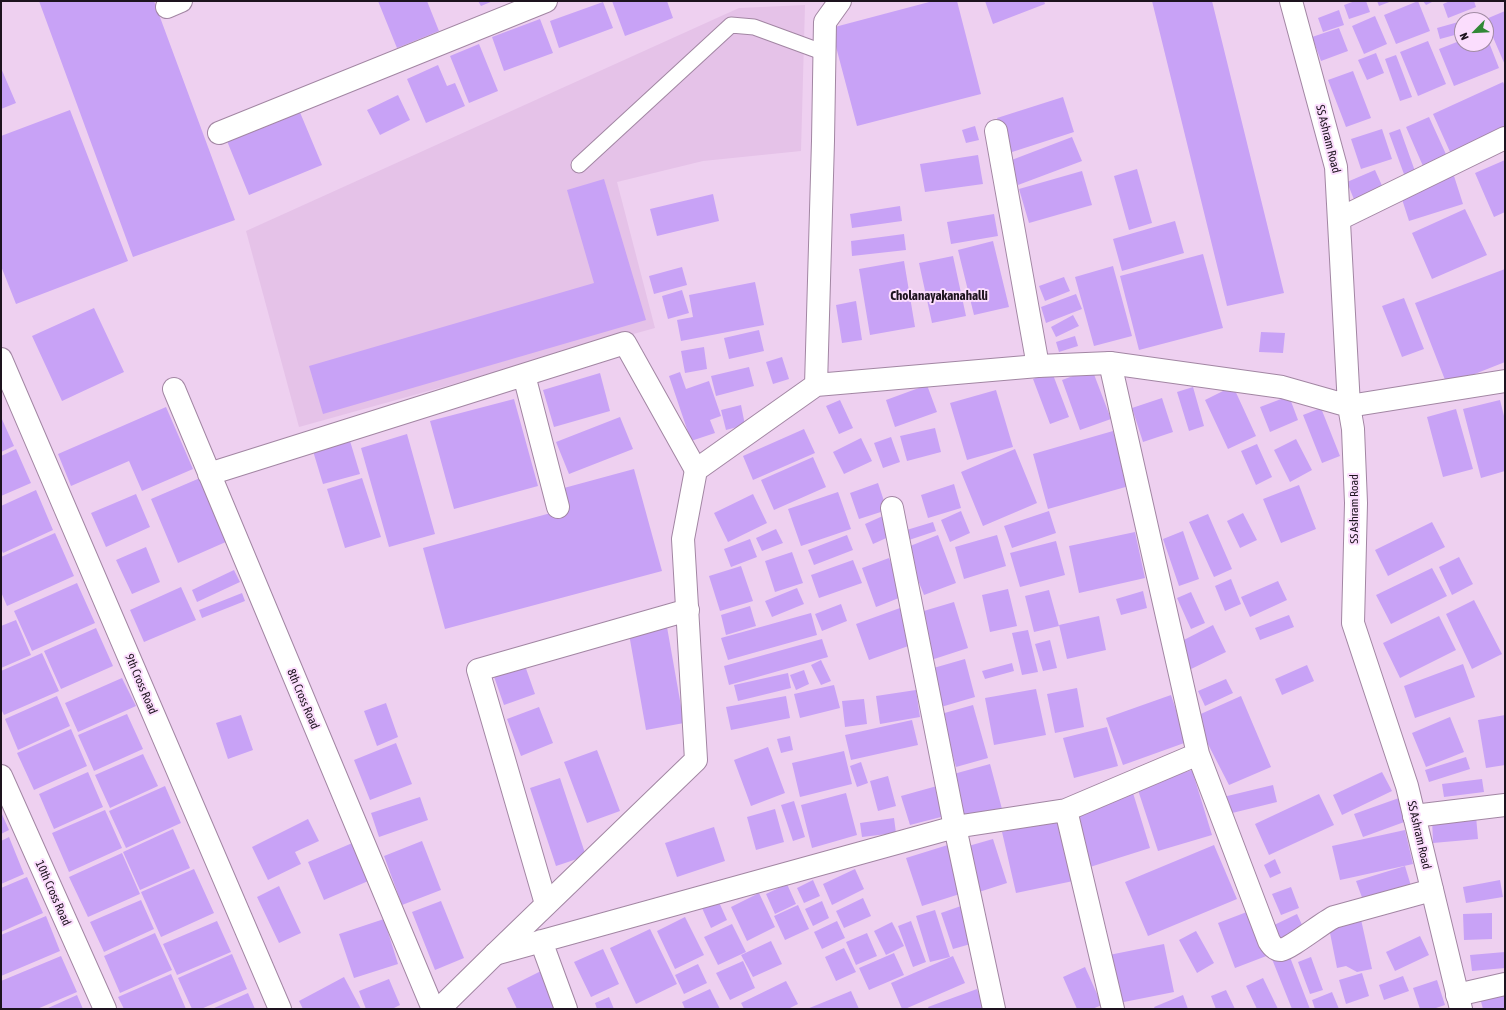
<!DOCTYPE html>
<style>
body{margin:0}
#map{position:relative;width:1506px;height:1010px;overflow:hidden;background:#eed0f0;font-family:"Asap Condensed",sans-serif}
canvas{display:block}
.frame{position:absolute;inset:0;border:2px solid #1d131e;pointer-events:none}
.north{position:absolute;left:1454px;top:12px;width:40px;height:40px;box-sizing:border-box;background:#fbddfd;border:1px solid #a28ca4;border-radius:50%;rotate:246deg;font-size:11px;font-weight:700;line-height:16px;text-align:center;color:#1d131e}
.north::after{content:'';display:block;margin:auto;width:14px;height:18px;background:#328837;clip-path:polygon(50% 0,100% 100%,50% 72%,0 100%)}
</style>
<div id="map">
<canvas width="1506" height="1010"></canvas>
<div class="frame"></div>
<div class="north">N</div>
</div>
<script>
const g = document.querySelector('canvas').getContext('2d');
g.lineJoin = 'round';
function fillPath(path, color) { g.fillStyle = color; g.fill(path, 'evenodd'); }
function trace(path, color, width, dash) { g.strokeStyle = color; g.lineWidth = width; g.lineCap = dash ? 'butt' : 'round'; g.setLineDash(dash || []); g.stroke(path); }
function drawText(font, color, halo, rows, align = 'center') {
  g.font = font + ' "Asap Condensed",sans-serif'; g.lineWidth = 4; g.setLineDash([]); g.textBaseline = 'middle'; g.strokeStyle = halo; g.fillStyle = color; for (const [text, x, y, turn = 0] of rows) {
    g.save(); g.translate(x, y); g.rotate((+turn || 0) * Math.PI / 180); g.textAlign = isNaN(turn) ? turn : align; if (halo) g.strokeText(text, 0, 0); g.fillText(text, 0, 0); g.restore();
  }
}
fillPath(new Path2D(`
 M 805,5 L 801,151 L 703,161 L 617,182 L 655,328 L 299,427 L 246,231 L 739,8 Z`), '#e5c2e8');
fillPath(new Path2D(`
 M 39,1 L 154,1 L 235,220 L 133,257 Z
 M 378,1 L 427,1 L 439,31 L 397,48 Z
 M 478,1 L 493,1 L 481,6 Z
 M 612,1 L 667,1 L 673,18 L 625,36 Z
 M 933,1 L 957,1 L 981,94 L 857,126 L 831,28 Z
 M 985,1 L 1044,1 L 1045,4 L 993,24 Z
 M 1152,1 L 1212,1 L 1284,293 L 1227,306 Z
 M 1355,1 L 1366,1 L 1370,12 L 1349,19 L 1344,5 Z
 M 1377,1 L 1392,1 L 1379,6 Z
 M 1418,1 L 1430,31 L 1396,44 L 1384,15 Z
 M 1423,1 L 1434,1 L 1426,5 Z
 M 1450,1 L 1474,1 L 1476,7 L 1448,18 L 1443,4 Z
 M 603,2 L 613,28 L 559,48 L 550,21 Z
 M 1339,10 L 1344,25 L 1323,32 L 1318,18 Z
 M 1505,11 L 1505,65 L 1486,21 L 1486,19 Z
 M 1375,16 L 1387,44 L 1364,54 L 1352,26 Z
 M 540,19 L 553,53 L 504,71 L 492,37 Z
 M 1462,21 L 1462,33 L 1440,39 L 1437,28 Z
 M 1339,28 L 1348,51 L 1321,61 L 1312,37 Z
 M 1486,35 L 1499,68 L 1454,86 L 1439,49 L 1462,40 L 1462,44 L 1486,44 Z
 M 1428,41 L 1446,84 L 1418,96 L 1400,52 Z
 M 479,44 L 498,91 L 469,103 L 450,56 Z
 M 1376,53 L 1384,73 L 1367,80 L 1358,60 Z
 M 1396,55 L 1412,97 L 1400,101 L 1385,59 Z
 M 438,65 L 447,86 L 455,83 L 465,106 L 426,123 L 407,79 Z
 M 1,68 L 16,103 L 1,109 Z
 M 1353,71 L 1371,118 L 1346,127 L 1328,80 Z
 M 1503,82 L 1505,86 L 1505,130 L 1451,154 L 1433,114 Z
 M 398,95 L 410,120 L 380,135 L 367,110 Z
 M 1063,97 L 1074,132 L 1009,153 L 997,118 Z
 M 70,110 L 128,261 L 16,304 L 1,266 L 1,136 Z
 M 299,110 L 322,165 L 249,195 L 227,141 Z
 M 1429,117 L 1450,163 L 1426,173 L 1406,127 Z
 M 975,126 L 979,140 L 966,143 L 962,130 Z
 M 1382,129 L 1392,159 L 1361,169 L 1351,139 Z
 M 1400,129 L 1416,174 L 1405,177 L 1389,133 Z
 M 1072,137 L 1082,161 L 1018,185 L 1009,161 Z
 M 978,155 L 983,184 L 925,192 L 920,164 Z
 M 1505,160 L 1505,212 L 1494,217 L 1475,173 Z
 M 1137,169 L 1152,223 L 1129,230 L 1114,176 Z
 M 1375,170 L 1384,190 L 1355,202 L 1347,182 Z
 M 1082,171 L 1092,205 L 1029,223 L 1019,189 Z
 M 1454,176 L 1463,204 L 1409,221 L 1400,193 Z
 M 604,179 L 646,320 L 323,414 L 309,366 L 594,283 L 567,190 Z
 M 713,194 L 719,221 L 657,236 L 650,209 Z
 M 900,206 L 902,221 L 852,228 L 850,214 Z
 M 1465,209 L 1487,255 L 1432,279 L 1412,233 Z
 M 994,214 L 998,236 L 951,244 L 947,222 Z
 M 1175,221 L 1184,253 L 1122,271 L 1113,239 Z
 M 904,234 L 906,250 L 852,256 L 851,241 Z
 M 993,241 L 1009,307 L 974,315 L 958,250 Z
 M 1203,254 L 1223,328 L 1139,350 L 1120,276 Z
 M 953,256 L 966,316 L 932,323 L 919,263 Z
 M 904,261 L 915,327 L 870,335 L 859,269 Z
 M 1113,266 L 1132,336 L 1094,346 L 1075,277 Z
 M 682,267 L 687,285 L 654,294 L 649,276 Z
 M 1505,269 L 1505,362 L 1447,385 L 1415,303 Z
 M 1064,277 L 1070,291 L 1045,301 L 1039,286 Z
 M 755,282 L 764,325 L 681,341 L 677,320 L 693,317 L 689,295 Z
 M 682,290 L 689,313 L 668,319 L 662,296 Z
 M 1076,294 L 1082,309 L 1046,323 L 1041,307 Z
 M 1404,298 L 1424,349 L 1402,357 L 1382,306 Z
 M 856,301 L 862,340 L 842,343 L 836,305 Z
 M 94,308 L 124,372 L 62,401 L 32,336 Z
 M 1073,315 L 1079,326 L 1056,337 L 1051,327 Z
 M 759,330 L 764,351 L 729,359 L 724,338 Z
 M 1261,332 L 1285,333 L 1283,353 L 1259,352 Z
 M 1075,336 L 1078,346 L 1059,352 L 1056,342 Z
 M 704,347 L 707,369 L 685,373 L 681,351 Z
 M 782,357 L 789,379 L 773,384 L 766,362 Z
 M 749,367 L 754,386 L 716,396 L 711,376 Z
 M 1092,369 L 1111,419 L 1080,430 L 1062,380 Z
 M 680,372 L 686,389 L 709,381 L 721,416 L 710,420 L 715,433 L 691,441 L 669,376 Z
 M 1052,372 L 1069,417 L 1050,424 L 1033,379 Z
 M 600,373 L 610,411 L 554,427 L 543,390 Z
 M 927,385 L 937,412 L 895,427 L 886,400 Z
 M 1233,386 L 1256,436 L 1228,449 L 1205,400 Z
 M 1193,387 L 1204,426 L 1189,431 L 1177,392 Z
 M 996,390 L 1013,447 L 967,460 L 950,403 Z
 M 1289,396 L 1298,420 L 1270,432 L 1260,407 Z
 M 1162,398 L 1173,432 L 1143,442 L 1132,408 Z
 M 514,399 L 538,486 L 454,509 L 430,421 Z
 M 840,400 L 853,428 L 839,434 L 826,406 Z
 M 1500,400 L 1505,420 L 1505,471 L 1481,478 L 1463,409 Z
 M 741,405 L 745,425 L 726,430 L 721,410 Z
 M 166,407 L 193,469 L 142,491 L 129,461 L 71,486 L 58,454 Z
 M 1321,408 L 1340,456 L 1322,463 L 1303,415 Z
 M 1456,409 L 1473,469 L 1443,477 L 1427,417 Z
 M 1,417 L 14,446 L 1,452 Z
 M 620,417 L 633,449 L 569,474 L 556,442 Z
 M 935,428 L 941,452 L 907,461 L 900,436 Z
 M 804,429 L 815,453 L 753,480 L 743,456 Z
 M 1113,431 L 1129,486 L 1048,509 L 1033,454 Z
 M 407,434 L 435,534 L 389,547 L 361,448 Z
 M 891,437 L 900,462 L 883,468 L 874,443 Z
 M 861,438 L 872,461 L 844,474 L 833,452 Z
 M 1296,439 L 1312,470 L 1290,482 L 1274,450 Z
 M 350,441 L 360,474 L 323,484 L 313,451 Z
 M 1257,444 L 1272,477 L 1256,485 L 1241,451 Z
 M 16,449 L 31,483 L 1,496 L 1,456 Z
 M 1015,449 L 1037,503 L 983,526 L 961,472 Z
 M 813,457 L 826,487 L 774,510 L 761,480 Z
 M 634,469 L 662,571 L 445,629 L 423,548 L 569,508 L 564,488 Z
 M 200,478 L 228,541 L 178,563 L 151,499 Z
 M 362,478 L 381,537 L 345,548 L 327,489 Z
 M 878,483 L 887,510 L 859,519 L 850,493 Z
 M 954,484 L 961,508 L 928,518 L 921,495 Z
 M 1299,485 L 1316,529 L 1281,543 L 1263,499 Z
 M 36,490 L 53,530 L 3,553 L 1,549 L 1,506 Z
 M 838,492 L 851,529 L 801,546 L 788,509 Z
 M 136,494 L 150,527 L 106,547 L 91,513 Z
 M 753,494 L 767,523 L 728,542 L 714,513 Z
 M 961,511 L 970,533 L 950,542 L 941,520 Z
 M 1049,511 L 1056,533 L 1012,548 L 1004,526 Z
 M 1243,513 L 1257,540 L 1240,548 L 1227,521 Z
 M 1208,514 L 1232,569 L 1214,577 L 1189,522 Z
 M 885,515 L 893,535 L 873,544 L 865,524 Z
 M 933,522 L 936,531 L 903,542 L 900,532 Z
 M 1432,522 L 1445,547 L 1388,576 L 1375,550 Z
 M 776,529 L 783,543 L 762,551 L 756,538 Z
 M 1183,531 L 1199,579 L 1179,586 L 1163,539 Z
 M 1135,532 L 1145,578 L 1079,593 L 1069,546 Z
 M 55,533 L 74,576 L 7,606 L 1,592 L 1,557 Z
 M 847,535 L 853,550 L 814,565 L 808,550 Z
 M 938,535 L 956,583 L 924,595 L 905,548 Z
 M 997,535 L 1006,566 L 964,579 L 955,547 Z
 M 750,539 L 757,557 L 731,567 L 724,549 Z
 M 1056,541 L 1065,575 L 1020,587 L 1010,553 Z
 M 146,547 L 160,582 L 132,594 L 116,560 Z
 M 792,552 L 803,583 L 775,592 L 765,561 Z
 M 1459,557 L 1473,584 L 1452,595 L 1439,567 Z
 M 889,558 L 904,596 L 876,607 L 862,568 Z
 M 853,560 L 862,583 L 819,598 L 811,575 Z
 M 741,566 L 753,601 L 720,611 L 709,576 Z
 M 1432,568 L 1447,596 L 1391,624 L 1376,595 Z
 M 234,570 L 240,582 L 197,602 L 192,590 Z
 M 1231,579 L 1241,604 L 1225,611 L 1215,586 Z
 M 1278,581 L 1287,600 L 1250,617 L 1241,597 Z
 M 77,583 L 95,623 L 32,651 L 14,611 Z
 M 181,587 L 196,620 L 144,642 L 130,610 Z
 M 797,588 L 804,604 L 772,617 L 765,601 Z
 M 1008,589 L 1017,626 L 990,632 L 982,595 Z
 M 1049,590 L 1059,626 L 1034,632 L 1025,596 Z
 M 1143,591 L 1147,608 L 1121,615 L 1116,599 Z
 M 1191,592 L 1205,623 L 1191,629 L 1177,598 Z
 M 242,593 L 245,601 L 202,618 L 199,610 Z
 M 1474,600 L 1502,654 L 1472,669 L 1446,614 Z
 M 954,602 L 968,648 L 931,660 L 917,613 Z
 M 841,604 L 847,621 L 822,631 L 815,614 Z
 M 750,606 L 756,626 L 726,635 L 721,615 Z
 M 900,608 L 914,644 L 869,660 L 856,624 Z
 M 811,613 L 817,635 L 728,660 L 721,638 Z
 M 1289,615 L 1294,627 L 1260,640 L 1255,628 Z
 M 1099,616 L 1106,650 L 1067,659 L 1059,625 Z
 M 1439,616 L 1456,650 L 1400,678 L 1383,643 Z
 M 16,620 L 31,655 L 1,668 L 1,626 Z
 M 1213,625 L 1226,652 L 1189,670 L 1176,644 Z
 M 667,627 L 684,723 L 646,730 L 629,634 Z
 M 96,628 L 113,666 L 61,689 L 44,651 Z
 M 1028,630 L 1038,672 L 1022,675 L 1012,633 Z
 M 822,639 L 828,657 L 729,685 L 724,666 Z
 M 1050,640 L 1057,668 L 1043,671 L 1035,644 Z
 M 42,653 L 59,691 L 4,715 L 1,709 L 1,671 Z
 M 965,659 L 975,697 L 941,707 L 930,669 Z
 M 523,660 L 535,694 L 504,705 L 492,671 Z
 M 821,660 L 831,681 L 821,685 L 811,665 Z
 M 1012,663 L 1014,671 L 985,679 L 982,671 Z
 M 1463,664 L 1475,697 L 1415,718 L 1404,686 Z
 M 1307,665 L 1314,681 L 1282,695 L 1275,679 Z
 M 804,670 L 809,684 L 796,690 L 790,675 Z
 M 788,673 L 791,688 L 738,701 L 734,685 Z
 M 122,678 L 136,706 L 78,732 L 65,703 Z
 M 1226,679 L 1233,693 L 1205,706 L 1198,691 Z
 M 834,685 L 840,708 L 800,718 L 794,694 Z
 M 1077,688 L 1084,727 L 1055,733 L 1047,694 Z
 M 1036,689 L 1046,735 L 994,745 L 985,698 Z
 M 916,690 L 920,717 L 880,724 L 876,696 Z
 M 1171,695 L 1187,742 L 1123,765 L 1106,718 Z
 M 57,696 L 70,726 L 18,750 L 5,719 Z
 M 786,696 L 790,718 L 731,730 L 726,707 Z
 M 1241,696 L 1271,767 L 1229,785 L 1194,717 Z
 M 864,699 L 867,724 L 845,727 L 842,701 Z
 M 386,703 L 398,737 L 377,746 L 364,711 Z
 M 973,705 L 988,758 L 956,767 L 941,714 Z
 M 539,707 L 553,743 L 521,756 L 507,719 Z
 M 127,714 L 143,749 L 94,771 L 78,735 Z
 M 241,715 L 253,750 L 228,759 L 216,723 Z
 M 1505,715 L 1505,765 L 1486,768 L 1478,720 Z
 M 1450,717 L 1464,752 L 1426,767 L 1412,733 Z
 M 912,720 L 918,745 L 851,760 L 845,735 Z
 M 1107,727 L 1118,766 L 1074,778 L 1063,738 Z
 M 71,729 L 87,766 L 34,790 L 17,753 Z
 M 790,736 L 793,750 L 781,753 L 777,739 Z
 M 396,743 L 412,784 L 370,800 L 354,760 Z
 M 768,747 L 785,793 L 751,806 L 734,760 Z
 M 597,750 L 620,811 L 587,823 L 564,762 Z
 M 844,751 L 852,784 L 800,797 L 792,763 Z
 M 143,754 L 158,786 L 110,808 L 95,775 Z
 M 1466,757 L 1470,769 L 1429,782 L 1425,770 Z
 M 861,762 L 868,783 L 857,787 L 850,766 Z
 M 990,764 L 1002,809 L 962,819 L 950,775 Z
 M 1192,770 L 1212,835 L 1158,851 L 1137,787 Z
 M 88,772 L 103,807 L 54,829 L 39,794 Z
 M 1382,772 L 1392,791 L 1342,815 L 1333,795 Z
 M 888,776 L 896,806 L 878,811 L 870,781 Z
 M 560,778 L 586,856 L 556,866 L 530,788 Z
 M 1482,779 L 1484,792 L 1444,797 L 1442,784 Z
 M 1273,785 L 1277,802 L 1224,815 L 1219,798 Z
 M 165,786 L 181,823 L 126,848 L 109,811 Z
 M 937,786 L 945,816 L 910,825 L 901,796 Z
 M 846,793 L 857,835 L 812,848 L 801,805 Z
 M 1133,793 L 1150,848 L 1090,867 L 1072,811 Z
 M 1319,794 L 1334,825 L 1269,855 L 1255,824 Z
 M 420,797 L 428,820 L 379,837 L 371,813 Z
 M 1399,798 L 1407,821 L 1363,837 L 1354,814 Z
 M 794,801 L 805,837 L 793,841 L 781,805 Z
 M 775,809 L 784,842 L 756,850 L 747,817 Z
 M 105,810 L 122,848 L 69,872 L 52,833 Z
 M 1,812 L 9,830 L 1,834 Z
 M 1476,816 L 1478,839 L 1433,843 L 1432,819 Z
 M 894,818 L 896,833 L 862,837 L 860,823 Z
 M 308,819 L 319,841 L 295,852 L 301,864 L 268,880 L 252,847 Z
 M 1064,819 L 1078,880 L 1016,893 L 1002,832 Z
 M 714,827 L 725,861 L 677,877 L 665,843 Z
 M 173,829 L 190,868 L 140,890 L 123,852 Z
 M 1405,830 L 1413,864 L 1340,880 L 1332,846 Z
 M 9,837 L 24,874 L 1,884 L 1,841 Z
 M 993,839 L 1007,883 L 979,892 L 965,847 Z
 M 357,841 L 373,879 L 324,900 L 308,862 Z
 M 422,841 L 441,890 L 402,905 L 384,856 Z
 M 951,844 L 966,892 L 922,906 L 906,858 Z
 M 1214,845 L 1237,899 L 1148,936 L 1125,882 Z
 M 122,853 L 140,894 L 88,917 L 69,877 Z
 M 1275,859 L 1281,873 L 1270,878 L 1264,865 Z
 M 1405,866 L 1411,886 L 1364,903 L 1356,881 Z
 M 194,869 L 214,913 L 161,937 L 141,892 Z
 M 855,869 L 864,889 L 832,905 L 823,884 Z
 M 27,877 L 43,913 L 1,932 L 1,888 Z
 M 813,880 L 820,896 L 804,903 L 797,888 Z
 M 1500,880 L 1503,897 L 1466,903 L 1463,887 Z
 M 787,884 L 796,904 L 775,914 L 766,894 Z
 M 279,886 L 301,933 L 279,943 L 257,897 Z
 M 1291,887 L 1299,908 L 1281,915 L 1272,894 Z
 M 759,893 L 775,927 L 747,941 L 731,907 Z
 M 863,898 L 871,916 L 844,928 L 836,911 Z
 M 141,900 L 154,929 L 104,952 L 90,922 Z
 M 718,900 L 727,920 L 711,928 L 702,908 Z
 M 441,901 L 464,958 L 435,970 L 412,912 Z
 M 822,901 L 829,918 L 813,926 L 805,909 Z
 M 798,905 L 809,929 L 785,940 L 774,916 Z
 M 961,906 L 974,943 L 953,949 L 941,913 Z
 M 935,910 L 950,957 L 930,962 L 916,916 Z
 M 1252,910 L 1269,955 L 1235,968 L 1218,923 Z
 M 1492,913 L 1492,939 L 1464,940 L 1463,914 Z
 M 1297,914 L 1304,929 L 1277,942 L 1270,927 Z
 M 1360,915 L 1372,969 L 1357,972 L 1346,966 L 1337,968 L 1328,923 Z
 M 46,916 L 60,951 L 1,976 L 1,935 Z
 M 685,917 L 704,955 L 675,969 L 657,931 Z
 M 384,919 L 398,964 L 354,978 L 339,934 Z
 M 217,921 L 231,952 L 177,975 L 163,944 Z
 M 837,921 L 845,938 L 822,949 L 814,932 Z
 M 911,921 L 926,962 L 913,967 L 898,926 Z
 M 892,922 L 904,946 L 886,955 L 874,931 Z
 M 732,924 L 746,952 L 718,965 L 704,937 Z
 M 650,929 L 677,984 L 636,1004 L 610,948 Z
 M 1196,931 L 1214,963 L 1197,973 L 1179,940 Z
 M 155,933 L 172,970 L 120,993 L 104,956 Z
 M 867,933 L 877,956 L 856,965 L 846,942 Z
 M 1420,936 L 1429,955 L 1395,971 L 1386,952 Z
 M 771,941 L 782,964 L 753,977 L 741,955 Z
 M 1164,944 L 1174,992 L 1119,1003 L 1109,955 Z
 M 844,948 L 856,972 L 836,981 L 825,957 Z
 M 603,949 L 619,984 L 591,997 L 574,962 Z
 M 1288,952 L 1310,1009 L 1292,1009 L 1272,959 Z
 M 1505,952 L 1505,968 L 1472,971 L 1470,955 Z
 M 894,953 L 904,975 L 869,990 L 859,968 Z
 M 232,954 L 247,989 L 201,1009 L 192,1009 L 178,978 Z
 M 61,956 L 77,992 L 37,1009 L 1,1009 L 1,981 Z
 M 953,956 L 965,983 L 905,1009 L 902,1009 L 891,983 Z
 M 1311,957 L 1323,990 L 1310,994 L 1298,962 Z
 M 743,961 L 755,988 L 730,1000 L 716,973 Z
 M 698,964 L 707,983 L 684,994 L 675,975 Z
 M 1085,967 L 1102,1005 L 1092,1009 L 1077,1009 L 1063,977 Z
 M 541,971 L 559,1009 L 517,1009 L 507,988 Z
 M 1362,973 L 1369,996 L 1346,1004 L 1339,980 Z
 M 171,974 L 186,1009 L 124,1009 L 118,997 Z
 M 1403,976 L 1409,991 L 1384,1000 L 1379,985 Z
 M 344,977 L 361,1009 L 303,1009 L 299,1001 Z
 M 1263,978 L 1278,1009 L 1257,1009 L 1246,986 Z
 M 389,979 L 400,1005 L 392,1009 L 366,1009 L 359,991 Z
 M 1437,980 L 1445,1005 L 1433,1009 L 1420,1009 L 1413,988 Z
 M 786,981 L 798,1004 L 788,1009 L 744,1009 L 741,1003 Z
 M 710,989 L 720,1009 L 685,1009 L 682,1002 Z
 M 977,989 L 984,1009 L 929,1009 L 928,1007 Z
 M 1226,990 L 1235,1009 L 1216,1009 L 1211,996 Z
 M 851,991 L 859,1009 L 807,1009 Z
 M 1505,991 L 1505,1009 L 1483,1009 L 1480,998 Z
 M 1332,992 L 1339,1009 L 1315,1009 L 1312,1000 Z
 M 248,993 L 255,1009 L 212,1009 Z
 M 77,995 L 83,1009 L 46,1009 Z
 M 1183,995 L 1188,1009 L 1155,1009 L 1154,1007 Z
 M 609,997 L 614,1009 L 597,1009 L 595,1003 Z`), '#c8a2f6');
const service = new Path2D(`
 M 579,165 L 731,25 L 754,27 L 825,53`);
const minor = new Path2D(`
 M 167,7 L 181,1
 M 996,131 L 1038,366
 M 219,133 L 546,1
 M 1339,219 L 1505,138
 M 1,359 L 280,1009
 M 1110,363 L 1198,754 L 1269,941 C 1272,946 1275,950 1281,950 C 1291,948 1322,923 1334,917 L 1432,890
 M 524,375 L 558,507
 M 174,389 L 433,1009
 M 1349,406 L 1505,381
 M 209,474 L 625,343 L 696,470
 M 1,776 L 105,1009
 M 1066,810 L 1113,1009
 M 1414,816 L 1505,805
 M 546,904 L 478,670 L 688,610
 M 541,941 L 566,1009
 M 495,954 L 955,827 L 892,508
 M 1457,995 L 1505,984
 M 994,1009 L 955,827 L 1066,810 L 1198,754`);
const tertiary = new Path2D(`
 M 1291,1 L 1336,167 L 1349,406 L 1353,429 L 1356,503 L 1353,623 L 1407,786 L 1461,1009
 M 816,385 L 1038,366 L 1110,363 L 1282,387 L 1349,406
 M 439,1009 L 495,954 L 696,760 L 683,539 L 696,470 L 816,385 L 823,141 L 825,22 L 840,1`);
trace(service, '#a286a3', 17);
trace(minor, '#a286a3', 24);
trace(tertiary, '#a286a3', 24);
trace(service, '#fff', 15);
trace(minor, '#fff', 22);
trace(tertiary, '#fff', 22);
drawText('12px', '#1d131e', '#fbddfd', [
 ["SS Ashram Road",1328,139,76],
 ["SS Ashram Road",1354,509,-90],
 ["9th Cross Road",141,684,67],
 ["8th Cross Road",303,699,67],
 ["SS Ashram Road",1419,835,77],
 ["10th Cross Road",53,893,66]
]);
drawText('bold 13px', '#1d131e', '#fbddfd', [
 ["Cholanayakanahalli",939,296]
]);
</script>
